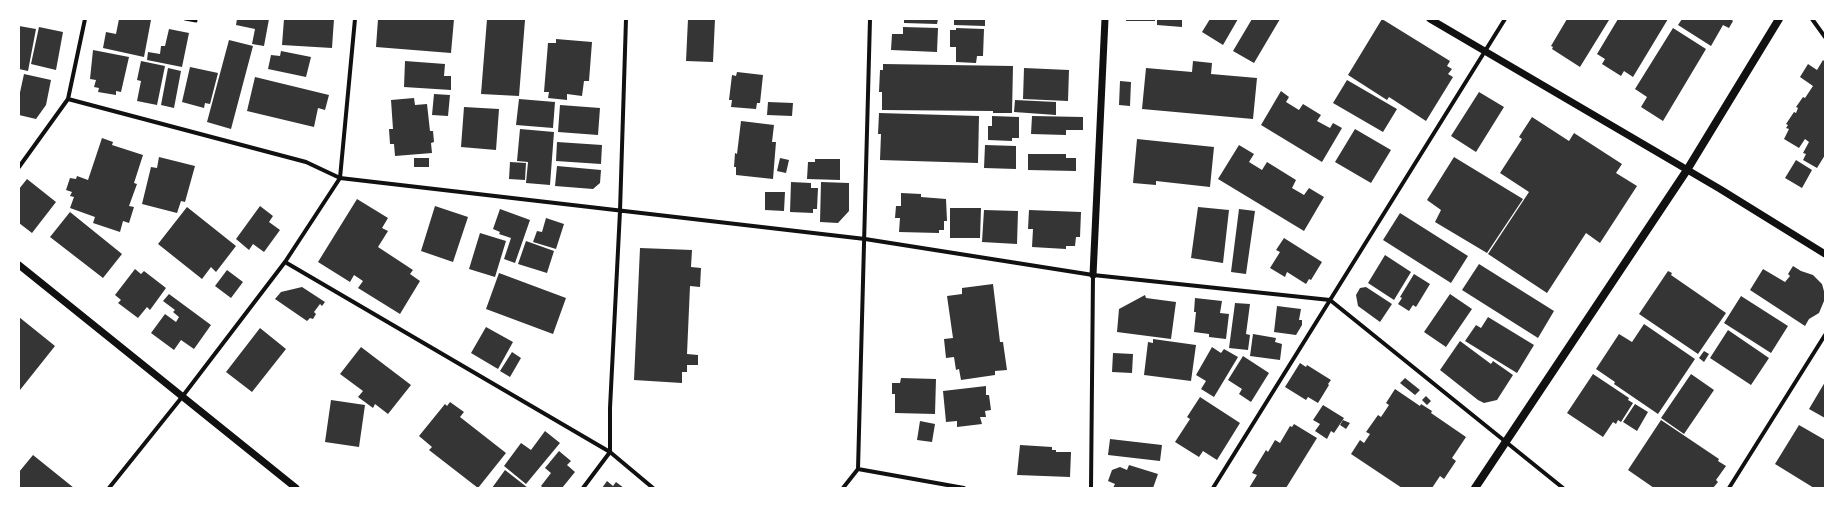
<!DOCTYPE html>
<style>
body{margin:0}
#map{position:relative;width:1844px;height:507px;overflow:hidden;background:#fff;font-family:Manrope,sans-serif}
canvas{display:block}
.frame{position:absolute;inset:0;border:20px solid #fff;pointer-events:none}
</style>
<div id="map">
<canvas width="1844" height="507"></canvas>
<div class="frame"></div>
</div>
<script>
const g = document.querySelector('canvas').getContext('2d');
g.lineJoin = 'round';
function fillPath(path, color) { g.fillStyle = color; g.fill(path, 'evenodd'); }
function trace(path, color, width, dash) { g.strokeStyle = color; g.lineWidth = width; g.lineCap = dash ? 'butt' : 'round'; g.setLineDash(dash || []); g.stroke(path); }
fillPath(new Path2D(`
 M 119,19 L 151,20 L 144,57 L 103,48 L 106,32 L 116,34 Z
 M 237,19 L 269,19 L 264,46 L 252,44 L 255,29 L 236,25 Z
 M 284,19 L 334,19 L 332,48 L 282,45 Z
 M 378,19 L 454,19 L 451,53 L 376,47 Z
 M 487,19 L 525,20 L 519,96 L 481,94 Z
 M 688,19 L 715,19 L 713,62 L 686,61 Z
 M 904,19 L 938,19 L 937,24 L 904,23 Z
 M 954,19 L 985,19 L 985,26 L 954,25 Z
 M 1126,19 L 1155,19 L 1155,21 L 1126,21 Z
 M 1157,19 L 1182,19 L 1182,27 L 1157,25 Z
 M 1210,19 L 1238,19 L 1223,45 L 1202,32 Z
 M 1252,19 L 1280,19 L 1254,63 L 1233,51 Z
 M 1382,19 L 1450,61 L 1447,66 L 1452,69 L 1448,74 L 1453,77 L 1426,121 L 1389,97 L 1387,100 L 1348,75 Z
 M 1567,19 L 1609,20 L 1580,67 L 1552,49 L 1553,47 L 1551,46 Z
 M 1618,19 L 1668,19 L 1633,77 L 1624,71 L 1621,76 L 1602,64 L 1605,59 L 1597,54 Z
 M 1682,19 L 1731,19 L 1733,21 L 1729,28 L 1723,25 L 1711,46 L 1678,25 Z
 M 19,26 L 36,29 L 28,71 L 19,69 Z
 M 39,27 L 63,32 L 56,70 L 31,64 Z
 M 903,27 L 938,28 L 937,52 L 891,50 L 892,34 L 903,34 Z
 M 956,28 L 984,29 L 983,56 L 977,56 L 976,63 L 956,62 L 956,47 L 950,47 L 950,30 L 956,30 Z
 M 1673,28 L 1706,49 L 1663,121 L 1641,107 L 1647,97 L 1635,89 Z
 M 169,29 L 189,33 L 182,67 L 147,60 L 148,52 L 160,54 L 161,46 L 165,46 Z
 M 556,39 L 592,42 L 589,81 L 584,81 L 582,96 L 567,94 L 567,100 L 548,98 L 549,92 L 544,92 L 548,43 L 556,43 Z
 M 229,40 L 253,46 L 231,129 L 207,122 Z
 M 93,50 L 129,57 L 121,92 L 116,91 L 116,95 L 98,92 L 99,88 L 94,87 L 96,80 L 90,79 Z
 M 281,51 L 311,57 L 306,77 L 268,69 L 271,55 L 280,56 Z
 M 1823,60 L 1825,62 L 1825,155 L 1817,168 L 1803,160 L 1806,154 L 1803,153 L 1809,142 L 1805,139 L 1799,148 L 1784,139 L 1789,129 L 1786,128 L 1788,125 L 1786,124 L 1794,112 L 1796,113 L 1798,108 L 1796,107 L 1803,97 L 1805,98 L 1813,86 L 1800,77 L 1808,64 L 1817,70 Z
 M 141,61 L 165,66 L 157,105 L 137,101 L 141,81 L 137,80 Z
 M 405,61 L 445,64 L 444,76 L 451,76 L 451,90 L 404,87 Z
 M 1193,61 L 1212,63 L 1211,74 L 1257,78 L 1253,119 L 1142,109 L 1146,68 L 1192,72 Z
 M 883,64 L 1013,66 L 1012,113 L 993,113 L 993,111 L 882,110 L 882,92 L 879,92 L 880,70 L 883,70 Z
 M 190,67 L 218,73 L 210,104 L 205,103 L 204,108 L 182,102 Z
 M 168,68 L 181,71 L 174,108 L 161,105 Z
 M 1024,68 L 1069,70 L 1068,101 L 1023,99 Z
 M 737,72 L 763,75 L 760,103 L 757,103 L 756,109 L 731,107 L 732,100 L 729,100 L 732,75 L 736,76 Z
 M 24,74 L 51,80 L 46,105 L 36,119 L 19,115 L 19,97 Z
 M 255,77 L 329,95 L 325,110 L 318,108 L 314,127 L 247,111 Z
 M 1347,80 L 1397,109 L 1383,132 L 1333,103 Z
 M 1120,81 L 1131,82 L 1130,106 L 1119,105 Z
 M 1281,91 L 1289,97 L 1286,102 L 1299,110 L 1303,104 L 1321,115 L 1317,121 L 1330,128 L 1333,123 L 1342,128 L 1322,162 L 1261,125 Z
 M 1479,92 L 1504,107 L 1476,152 L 1451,136 Z
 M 434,94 L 450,95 L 448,116 L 432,115 Z
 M 414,98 L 415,105 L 427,104 L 430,131 L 433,131 L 434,142 L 431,143 L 432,153 L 395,156 L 394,144 L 390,144 L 389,129 L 393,129 L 391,100 Z
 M 519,99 L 555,102 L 553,128 L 516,125 Z
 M 1015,100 L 1056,102 L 1056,115 L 1014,112 Z
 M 768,102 L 793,103 L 792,116 L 767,115 Z
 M 560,105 L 600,108 L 598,135 L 558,132 Z
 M 464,107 L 499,109 L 496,150 L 461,147 Z
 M 879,113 L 979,116 L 978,163 L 880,160 L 881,134 L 878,134 Z
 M 992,116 L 1019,117 L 1019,138 L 1012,138 L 1012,141 L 988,140 L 988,126 L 992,126 Z
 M 1032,116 L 1083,117 L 1083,130 L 1066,130 L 1066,135 L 1031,134 Z
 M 1532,117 L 1569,141 L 1574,133 L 1622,164 L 1616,173 L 1637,186 L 1600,243 L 1586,233 L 1547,293 L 1488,254 L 1529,192 L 1500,173 L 1522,139 L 1519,137 Z
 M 741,121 L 774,125 L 772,142 L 776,142 L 773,179 L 736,175 L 736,167 L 734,167 L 735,153 L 737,154 Z
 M 520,129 L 554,132 L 550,185 L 526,183 L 528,162 L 517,161 Z
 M 1355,129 L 1391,150 L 1371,183 L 1335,162 Z
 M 102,138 L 113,142 L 112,145 L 143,155 L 134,183 L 137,184 L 129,206 L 134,207 L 129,223 L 123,221 L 120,232 L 93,223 L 95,217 L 70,208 L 74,197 L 70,196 L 72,192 L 66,190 L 70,178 L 76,179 L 77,176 L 88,180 Z
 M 1137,139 L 1214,147 L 1210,187 L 1156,181 L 1156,185 L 1133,183 Z
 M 557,142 L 602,145 L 601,164 L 556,161 Z
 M 985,145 L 1016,146 L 1016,169 L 984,168 Z
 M 1239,145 L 1254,154 L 1249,162 L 1262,170 L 1267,162 L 1296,180 L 1292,188 L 1304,195 L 1309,188 L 1324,197 L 1304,231 L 1218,179 Z
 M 1028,154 L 1066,154 L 1066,158 L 1076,158 L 1076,171 L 1028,170 Z
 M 159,157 L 195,166 L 185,202 L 181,201 L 177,213 L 142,204 L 151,167 L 157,168 Z
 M 1454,157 L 1523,199 L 1487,253 L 1435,222 L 1441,210 L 1427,200 Z
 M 414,158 L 429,158 L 429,167 L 414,167 Z
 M 780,158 L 789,160 L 786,173 L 777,171 Z
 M 815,159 L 840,159 L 840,180 L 807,179 L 808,162 L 815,162 Z
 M 1796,160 L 1812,170 L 1802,188 L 1785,178 Z
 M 510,162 L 526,163 L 525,180 L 509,179 Z
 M 557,166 L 601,170 L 600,183 L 593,189 L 555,186 Z
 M 27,179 L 56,202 L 32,233 L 19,223 L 19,189 Z
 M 791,182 L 811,183 L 811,188 L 818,188 L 817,209 L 813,209 L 813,213 L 790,212 Z
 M 821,182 L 849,183 L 849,211 L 838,223 L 820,222 Z
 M 765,192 L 785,192 L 784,211 L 765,210 Z
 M 901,193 L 921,194 L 921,197 L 946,199 L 947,221 L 944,221 L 944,230 L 939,230 L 939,233 L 899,232 L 900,218 L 895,218 L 896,206 L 901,206 Z
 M 357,199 L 388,218 L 382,228 L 388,231 L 378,247 L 413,270 L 410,274 L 420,281 L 400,314 L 358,288 L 363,281 L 354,275 L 350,282 L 318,262 Z
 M 260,206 L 273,216 L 269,222 L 280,230 L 264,252 L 253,244 L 249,250 L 236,239 Z
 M 435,206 L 468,217 L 453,262 L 421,251 Z
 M 187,207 L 236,246 L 216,272 L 211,267 L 202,279 L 158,244 Z
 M 1198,207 L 1229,210 L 1223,263 L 1191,258 Z
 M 950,208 L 981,208 L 980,238 L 950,238 Z
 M 500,209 L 530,220 L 515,263 L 504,259 L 511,238 L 499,234 L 500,232 L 493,229 Z
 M 1239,209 L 1255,211 L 1246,274 L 1231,272 Z
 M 984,210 L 1018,211 L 1017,244 L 982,242 Z
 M 1029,210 L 1081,212 L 1080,237 L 1076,237 L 1075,246 L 1066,246 L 1066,249 L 1032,247 L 1033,229 L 1028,229 Z
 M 70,212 L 122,254 L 103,278 L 50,237 Z
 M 1400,213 L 1468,256 L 1451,283 L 1383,240 Z
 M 546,218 L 564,224 L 556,249 L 533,242 L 537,231 L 542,232 Z
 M 480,233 L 506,241 L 495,277 L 469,269 Z
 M 1284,238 L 1322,262 L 1311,280 L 1309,279 L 1306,284 L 1287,272 L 1285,277 L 1270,268 L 1280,252 L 1276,250 Z
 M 526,241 L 554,251 L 547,273 L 518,264 Z
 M 640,248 L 692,250 L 691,267 L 701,268 L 700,287 L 690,286 L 687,354 L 698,355 L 698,365 L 687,365 L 687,372 L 682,372 L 682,383 L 634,380 Z
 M 1385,255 L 1411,272 L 1394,300 L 1368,283 Z
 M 1479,264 L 1554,311 L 1538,338 L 1462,290 Z
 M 1793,266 L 1801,271 L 1813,275 L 1822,284 L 1825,295 L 1824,301 L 1819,313 L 1809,319 L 1805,326 L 1750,290 L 1763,269 L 1785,282 L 1790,276 L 1788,274 Z
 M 135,269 L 141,274 L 144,271 L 166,288 L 150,310 L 147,307 L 138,318 L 118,303 L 121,300 L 115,295 Z
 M 227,270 L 243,282 L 231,298 L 215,286 Z
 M 1668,271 L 1672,273 L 1671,275 L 1726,313 L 1698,354 L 1639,314 Z
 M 499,273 L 566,298 L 553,334 L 486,309 Z
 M 1414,274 L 1430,284 L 1416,307 L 1413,305 L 1409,311 L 1398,304 L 1402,298 L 1400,297 Z
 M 993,284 L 1000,342 L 1003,342 L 1007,370 L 995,371 L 995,375 L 961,380 L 959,369 L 956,370 L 954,357 L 946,358 L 944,339 L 953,338 L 947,296 L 962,294 L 962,288 Z
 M 302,287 L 325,302 L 322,306 L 320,304 L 314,312 L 316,314 L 313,319 L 310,318 L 307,321 L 275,299 L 281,292 Z
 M 1366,287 L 1392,304 L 1380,322 L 1358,306 L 1356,295 L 1360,288 Z
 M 169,294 L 211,325 L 194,349 L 181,340 L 174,350 L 151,333 L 165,314 L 176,322 L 179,317 L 173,312 L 175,310 L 163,301 Z
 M 1450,294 L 1472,309 L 1446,347 L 1424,332 Z
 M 1145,295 L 1146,298 L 1176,302 L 1171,339 L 1117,332 L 1119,309 Z
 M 1741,296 L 1788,326 L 1771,353 L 1724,323 Z
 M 1195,298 L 1222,301 L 1220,313 L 1229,314 L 1226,339 L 1209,337 L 1209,334 L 1194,332 L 1196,312 L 1194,312 Z
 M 1235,303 L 1250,304 L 1246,334 L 1250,335 L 1248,350 L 1229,348 Z
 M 1277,306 L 1301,309 L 1299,320 L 1302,320 L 1302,325 L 1296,335 L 1274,332 Z
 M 19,317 L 55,346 L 20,390 L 19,389 Z
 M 1488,317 L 1534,345 L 1517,373 L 1465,341 L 1476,325 L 1481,328 Z
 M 1644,324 L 1695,359 L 1658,414 L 1614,384 L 1615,382 L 1596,369 L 1619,334 L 1632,342 Z
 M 486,327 L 513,342 L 498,369 L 471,353 Z
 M 260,328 L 286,349 L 252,392 L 226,372 Z
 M 1728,330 L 1769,358 L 1751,385 L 1710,358 Z
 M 1253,334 L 1276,338 L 1275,342 L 1282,344 L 1280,360 L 1250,356 Z
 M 1153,339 L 1196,345 L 1191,381 L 1144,375 L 1148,342 L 1153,343 Z
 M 1460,341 L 1491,364 L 1493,361 L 1513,375 L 1497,400 L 1484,403 L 1478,400 L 1440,370 Z
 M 361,347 L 411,385 L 388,414 L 375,404 L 373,408 L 358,397 L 363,391 L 340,374 Z
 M 1212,347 L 1221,353 L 1224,349 L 1238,357 L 1214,397 L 1201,389 L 1206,381 L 1196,375 Z
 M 1704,351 L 1709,354 L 1704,362 L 1699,358 Z
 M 512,352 L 521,358 L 510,377 L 500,371 Z
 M 1113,353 L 1133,354 L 1132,373 L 1112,372 Z
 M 1243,356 L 1269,373 L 1251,402 L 1239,394 L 1242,389 L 1228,380 Z
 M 1300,363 L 1306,367 L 1307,365 L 1331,380 L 1328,384 L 1329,385 L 1318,403 L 1308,397 L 1306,400 L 1285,387 Z
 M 1593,374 L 1629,398 L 1628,400 L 1633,403 L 1621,422 L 1618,420 L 1616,424 L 1613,422 L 1603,437 L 1567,413 Z
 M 1691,374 L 1714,390 L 1684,434 L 1661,418 Z
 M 901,378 L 936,379 L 935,414 L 895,413 L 895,394 L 892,394 L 892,383 L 900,383 Z
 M 1405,378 L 1420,390 L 1415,395 L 1400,383 Z
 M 1825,382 L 1825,418 L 1809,409 Z
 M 986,386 L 986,395 L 989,395 L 991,410 L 985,411 L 986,417 L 980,417 L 982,424 L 957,427 L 957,421 L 946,422 L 943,391 Z
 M 1395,389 L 1420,406 L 1421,404 L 1432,411 L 1431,413 L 1466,437 L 1452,458 L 1456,461 L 1444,479 L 1440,476 L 1432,488 L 1402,488 L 1351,454 L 1360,440 L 1364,443 L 1370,434 L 1366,432 L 1378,415 L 1381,417 L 1389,405 L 1386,403 Z
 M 1426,396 L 1431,401 L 1427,405 L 1422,400 Z
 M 1200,397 L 1240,423 L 1217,460 L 1203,451 L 1199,457 L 1175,442 L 1190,419 L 1187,417 Z
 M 331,400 L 365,405 L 359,447 L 325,442 Z
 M 450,402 L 464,412 L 460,417 L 506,453 L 478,488 L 429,450 L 432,447 L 419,436 L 445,404 L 447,406 Z
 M 1635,404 L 1648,412 L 1637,431 L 1623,422 Z
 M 1323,405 L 1344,418 L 1334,433 L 1331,431 L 1327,439 L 1315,431 L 1320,424 L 1313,420 Z
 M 1343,420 L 1350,423 L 1346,429 L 1340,425 Z
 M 1661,420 L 1719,459 L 1718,461 L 1726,466 L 1716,480 L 1718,482 L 1713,488 L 1654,488 L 1628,470 Z
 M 920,421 L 935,424 L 932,442 L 917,440 Z
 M 1294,424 L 1317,438 L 1286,488 L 1249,488 L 1257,475 L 1252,473 L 1266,450 L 1268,452 L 1275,440 L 1280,443 L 1290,426 L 1292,427 Z
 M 1799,425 L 1825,440 L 1825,488 L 1814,488 L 1775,464 Z
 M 545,431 L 560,443 L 526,484 L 504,466 L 521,443 L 531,450 Z
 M 1110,439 L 1162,445 L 1160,461 L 1108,455 Z
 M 1020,445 L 1052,447 L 1052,450 L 1056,450 L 1056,452 L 1071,452 L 1070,477 L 1017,475 Z
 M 559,451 L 571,461 L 567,465 L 575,472 L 562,488 L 543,488 L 541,486 L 551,473 L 545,468 Z
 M 33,455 L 74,488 L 19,488 L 19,472 Z
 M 1129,465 L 1158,474 L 1153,488 L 1113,488 L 1115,484 L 1108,481 L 1112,470 L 1120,467 L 1127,470 Z
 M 505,470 L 528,488 L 492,488 Z
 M 607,481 L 613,486 L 616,482 L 624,488 L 602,488 Z`), '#353535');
trace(new Path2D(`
 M 185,19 L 196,21`), '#111', 3);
trace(new Path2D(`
 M 1812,19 L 1825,37
 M 68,99 L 306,162 L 340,178 L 865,239 L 1093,275 L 1330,300 L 1563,488
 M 19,167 L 68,99 L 85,19
 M 285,262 L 610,452 L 653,488
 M 858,469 L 964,488
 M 109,488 L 182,397 L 285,262 L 340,178 L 355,19
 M 583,488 L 610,452 L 610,408 L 620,211 L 626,19
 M 843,488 L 858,469 L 870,19
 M 1091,488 L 1093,275
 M 1213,488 L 1505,19
 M 1729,488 L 1825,335`), '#111', 4);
trace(new Path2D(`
 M 1430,19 L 1720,189 L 1825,254
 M 19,265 L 296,488
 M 1093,275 L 1105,19`), '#111', 7);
trace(new Path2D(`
 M 1475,488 L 1687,170 L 1779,19`), '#111', 8);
</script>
